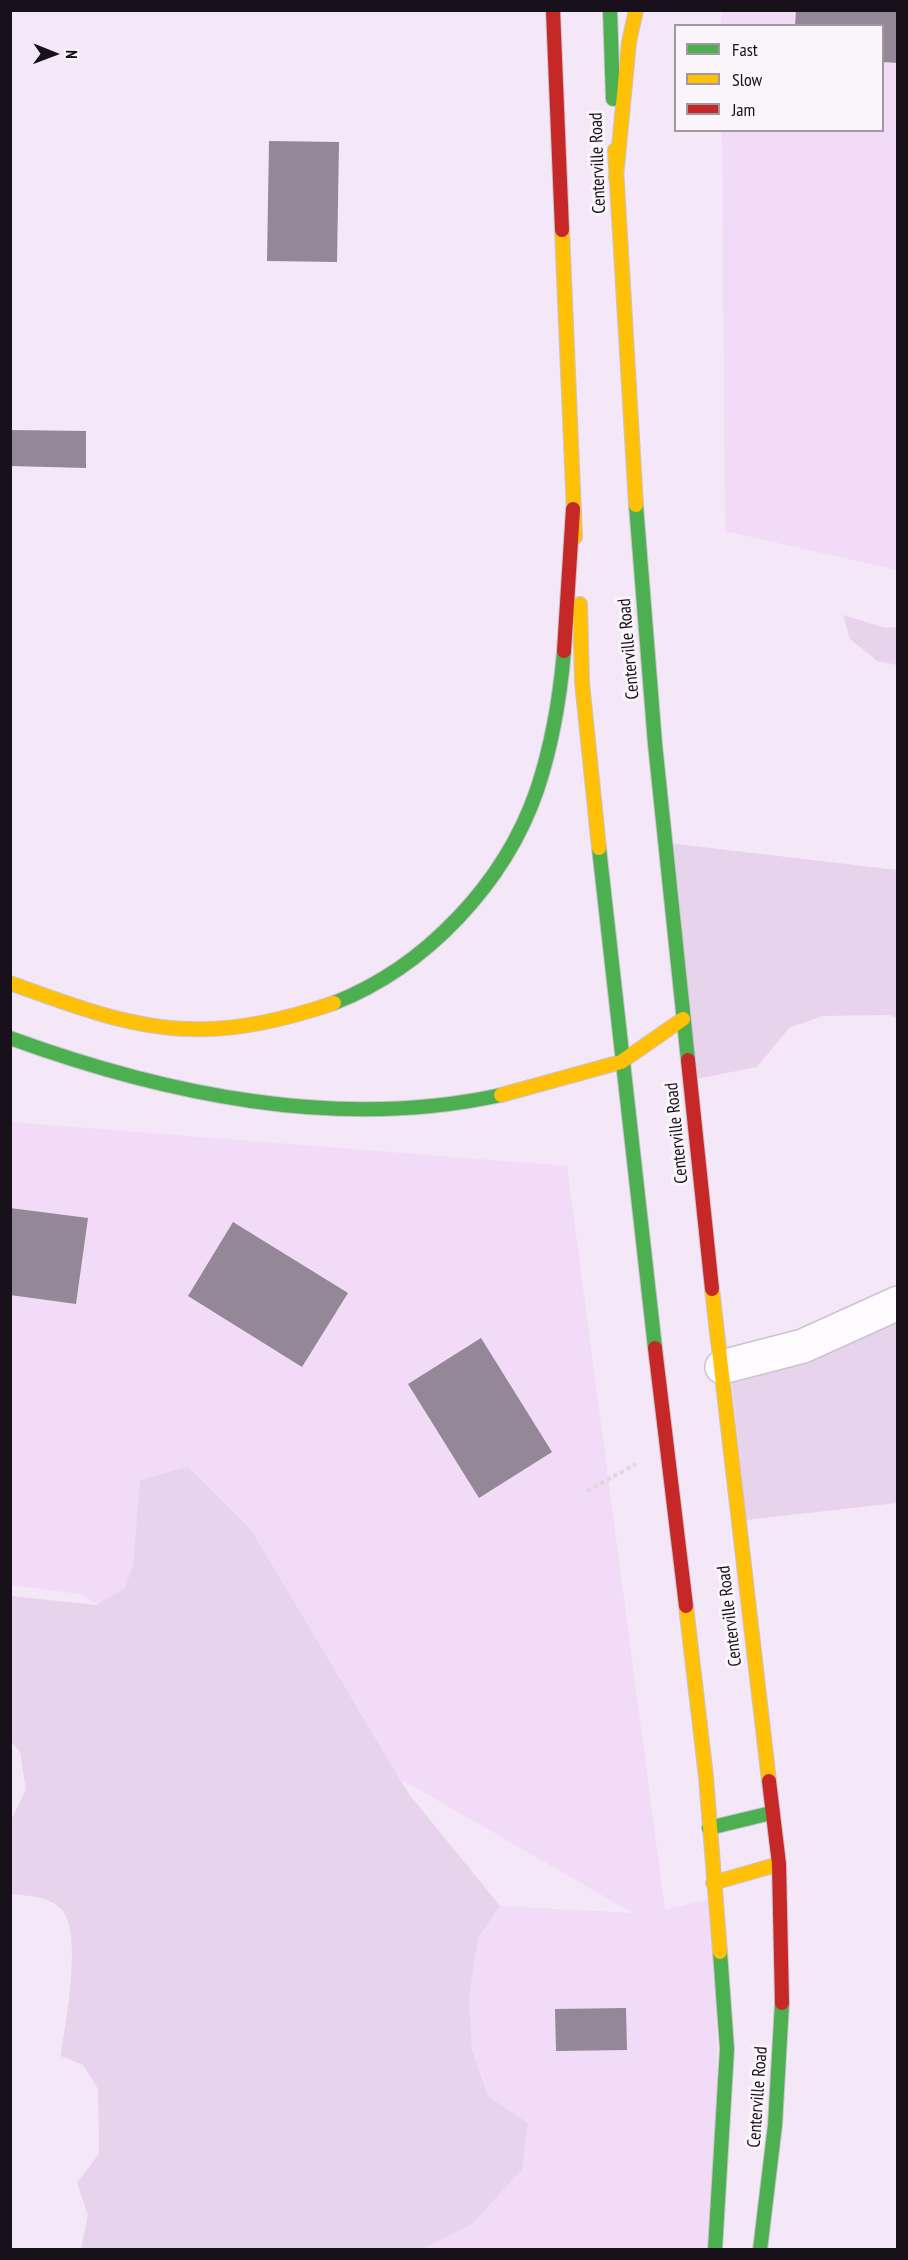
<!DOCTYPE html>
<style>
body{margin:0}
#map{position:relative;width:908px;height:2260px;overflow:hidden;background:#f4e7f7;font-family:"PT Sans Narrow",sans-serif}
canvas{display:block}
.frame{position:absolute;inset:0;border:12px solid #18101a;pointer-events:none}
.legend{position:absolute;left:674px;top:24px;width:210px;height:108px;box-sizing:border-box;background:#faf5fb;border:2px solid #a099a1;margin:0;padding:8px 10px;list-style:none;font-size:18px;color:#18101a}
.legend li{display:flex;align-items:center;gap:12px;height:30px}
.legend b{width:30px;border:2px solid #a099a1}
.north{position:absolute;left:24px;top:24px;width:60px;height:60px;-webkit-text-stroke:4px #faf5fb;paint-order:stroke;rotate:91deg;font-size:16px;font-weight:700;line-height:24px;text-align:center;color:#18101a}
.north::after{content:'';display:block;margin:auto;width:21px;height:27px;background:#18101a;clip-path:polygon(50% 0,100% 100%,50% 72%,0 100%)}
</style>
<div id="map">
<canvas width="908" height="2260"></canvas>
<div class="frame"></div>
<ul class="legend">
<li><b style="height:8px;background:#4caf50"></b>Fast</li>
<li><b style="height:8px;background:#ffc107"></b>Slow</li>
<li><b style="height:8px;background:#c62828"></b>Jam</li>
</ul>
<div class="north">N</div>
</div>
<script>
const g = document.querySelector('canvas').getContext('2d');
g.lineJoin = 'round';
function fillPath(path, color) { g.fillStyle = color; g.fill(path, 'evenodd'); }
function trace(path, color, width, dash) { g.strokeStyle = color; g.lineWidth = width; g.lineCap = dash ? 'butt' : 'round'; g.setLineDash(dash || []); g.stroke(path); }
function drawText(font, color, halo, rows, align = 'center') {
  g.font = font + ' "PT Sans Narrow",sans-serif'; g.lineWidth = 6; g.setLineDash([]); g.textBaseline = 'middle'; g.strokeStyle = halo; g.fillStyle = color; for (const [text, x, y, turn = 0] of rows) {
    g.save(); g.translate(x, y); g.rotate((+turn || 0) * Math.PI / 180); g.textAlign = isNaN(turn) ? turn : align; if (halo) g.strokeText(text, 0, 0); g.fillText(text, 0, 0); g.restore();
  }
}
fillPath(new Path2D(`
 M 721,11 L 897,11 L 897,570 L 725,531 L 722,131 L 882,130 L 882,26 L 721,25 Z
 M 11,1122 L 567,1166 L 665,1910 L 715,1898 L 719,2249 L 422,2249 L 471,2225 L 528,2123 L 488,2096 L 472,2050 L 469,1997 L 478,1938 L 500,1906 L 633,1913 L 80,1594 L 11,1585 Z`), '#f2dbf6');
fillPath(new Path2D(`
 M 843,615 L 886,628 L 897,627 L 897,665 L 877,661 L 850,639 Z
 M 668,843 L 897,870 L 897,1018 L 890,1015 L 822,1016 L 789,1028 L 757,1067 L 696,1079 Z
 M 897,1308 L 897,1503 L 746,1520 L 730,1365 Z
 M 188,1467 L 251,1530 L 408,1793 L 500,1906 L 478,1938 L 469,1997 L 472,2050 L 488,2096 L 528,2123 L 522,2169 L 471,2225 L 422,2249 L 81,2249 L 88,2215 L 77,2183 L 99,2154 L 98,2089 L 83,2065 L 61,2056 C 65,2025 83,1934 62,1910 C 50,1896 28,1896 11,1894 L 11,1820 L 26,1790 L 20,1752 L 11,1741 L 11,1596 L 97,1605 L 125,1588 L 133,1566 L 140,1480 Z`), '#e8d3ed');
fillPath(new Path2D(`
 M 796,10 L 898,10 L 898,63 L 882,62 L 882,26 L 795,26 Z
 M 269,141 L 339,142 L 337,262 L 267,261 Z
 M 10,430 L 86,431 L 86,468 L 10,466 Z
 M 10,1208 L 88,1218 L 76,1304 L 10,1295 Z
 M 233,1222 L 348,1293 L 302,1367 L 188,1296 Z
 M 481,1338 L 552,1452 L 479,1498 L 408,1384 Z
 M 626,2008 L 627,2050 L 556,2051 L 555,2009 Z`), '#948797');
const street = new Path2D(`
 M 722,1367 L 803,1346 L 898,1303`);
const fast = new Path2D(`
 M 610,10 L 613,99
 M 636,505 L 655,744 L 688,1060
 M 599,848 L 655,1348
 M 334,1003 C 426,967 505,883 537,790 C 552,745 560,698 564,651
 M 10,1038 C 164,1094 337,1131 501,1095
 M 709,1828 L 771,1813
 M 715,2250 L 727,2049 L 720,1952
 M 760,2250 L 775,2125 L 782,2003`);
const slow = new Path2D(`
 M 615,150 L 636,505
 M 616,178 L 629,42 L 636,10
 M 562,230 L 575,537
 M 580,604 L 582,682 L 599,848
 M 10,983 C 68,1004 129,1028 191,1029 C 238,1031 290,1018 334,1003
 M 621,1062 L 683,1019
 M 501,1095 L 621,1062
 M 712,1289 L 769,1781
 M 686,1606 L 706,1777 L 720,1952
 M 713,1883 L 779,1864`);
const jam = new Path2D(`
 M 553,10 L 562,230
 M 564,651 L 573,509
 M 688,1060 L 712,1289
 M 655,1348 L 686,1606
 M 769,1781 L 779,1864 L 782,2003`);
trace(street, '#cdc3cf', 36);
trace(fast, '#cdc3cf', 16);
trace(slow, '#cdc3cf', 16);
trace(jam, '#cdc3cf', 16);
trace(new Path2D(`
 M 587,1491 L 636,1464`), '#ddd9de', 4, [4.5, 3]);
trace(street, '#fdfbfe', 33);
trace(fast, '#4caf50', 14);
trace(slow, '#ffc107', 14);
trace(jam, '#c62828', 14);
drawText('18px', '#18101a', '#faf5fb', [
 ["Centerville Road",598,163,-92],
 ["Centerville Road",629,649,-95],
 ["Centerville Road",677,1133,-96],
 ["Centerville Road",730,1616,-97],
 ["Centerville Road",758,2097,-86]
]);
</script>
